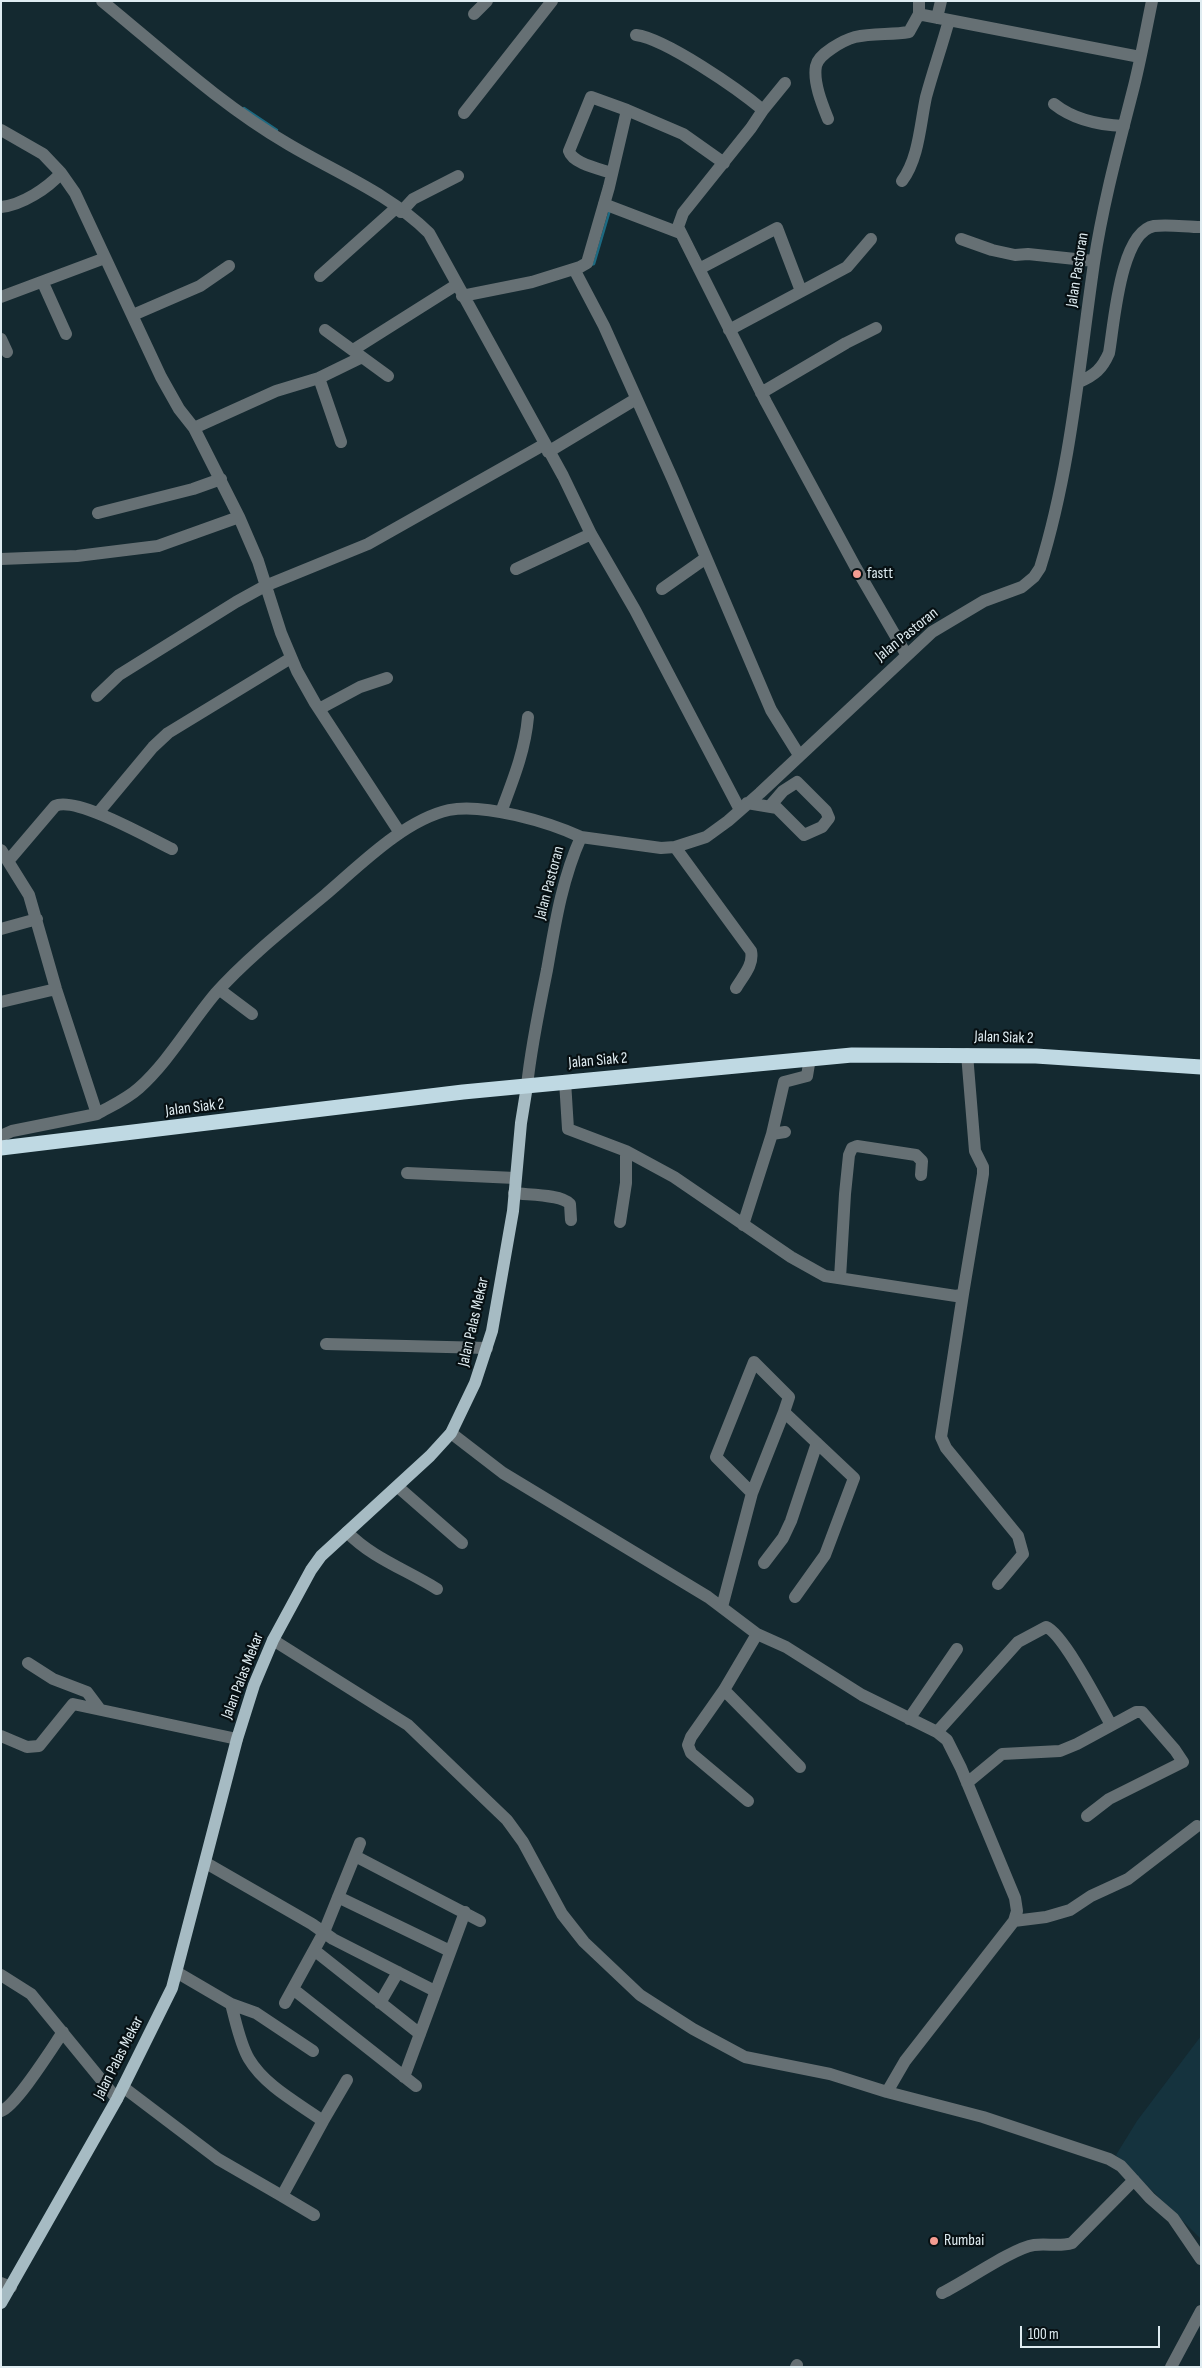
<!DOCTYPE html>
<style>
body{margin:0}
#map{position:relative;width:1202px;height:2368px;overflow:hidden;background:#142930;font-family:"Sofia Sans Condensed",sans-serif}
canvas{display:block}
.frame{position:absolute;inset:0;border:2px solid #dfecf1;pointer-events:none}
.scale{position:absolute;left:1020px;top:2326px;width:140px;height:22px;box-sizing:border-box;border:2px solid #dfecf1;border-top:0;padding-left:6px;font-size:15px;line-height:18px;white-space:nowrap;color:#dfecf1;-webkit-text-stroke:4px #071013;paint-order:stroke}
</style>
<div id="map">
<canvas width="1202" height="2368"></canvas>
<div class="frame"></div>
<div class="scale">100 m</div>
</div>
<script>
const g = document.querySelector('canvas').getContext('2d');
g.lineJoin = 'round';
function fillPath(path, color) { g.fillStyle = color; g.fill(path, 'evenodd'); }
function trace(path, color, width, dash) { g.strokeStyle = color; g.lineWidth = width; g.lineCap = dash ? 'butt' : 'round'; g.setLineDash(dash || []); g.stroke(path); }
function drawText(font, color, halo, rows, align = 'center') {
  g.font = font + ' "Sofia Sans Condensed",sans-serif'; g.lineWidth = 4.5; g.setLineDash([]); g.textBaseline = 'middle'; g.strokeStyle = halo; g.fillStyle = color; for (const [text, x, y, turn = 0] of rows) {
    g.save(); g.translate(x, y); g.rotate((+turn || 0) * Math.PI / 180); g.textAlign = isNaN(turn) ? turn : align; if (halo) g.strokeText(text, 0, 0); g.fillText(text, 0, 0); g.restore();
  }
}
fillPath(new Path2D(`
 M 1201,2036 L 1201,2239 L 1116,2155 L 1137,2121 Z`), '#15333e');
trace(new Path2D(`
 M 244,108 L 277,130
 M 590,265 L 594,264 L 610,210`), '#1c6a82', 2.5);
trace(new Path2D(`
 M 102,1 C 162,50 221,105 288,144 C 335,172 390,194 429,233 L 563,476 L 591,534 L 635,610 L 740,810
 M 919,1 L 919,14 L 923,15 L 1140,57
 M 474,14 L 487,1
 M 937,18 L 941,1
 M 636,35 C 666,39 738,89 763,110 L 751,128 L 683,213 L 678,227 L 766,402 L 856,568 L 906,654
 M 1054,104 C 1074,120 1099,125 1124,126
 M 763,110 L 785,83
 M 464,113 L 552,1
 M 828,119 C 822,104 813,82 816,66 C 818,54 844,40 855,37 C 873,33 892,35 909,32 L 919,14
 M 1,130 L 43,154 L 61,173
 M 612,173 C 600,169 573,164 569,151 L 591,97 L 627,110
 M 902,181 C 919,158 920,125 926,97 C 933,71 942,46 949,20
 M 604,204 L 680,233
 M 1,207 C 22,205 48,188 61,173 L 75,193 L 161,377 L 179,409 L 194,428 L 239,517 L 258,561 L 281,633 L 297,671 L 315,703 L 400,833
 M 401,212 L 413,199 L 458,176
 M 961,239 L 992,250 L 1015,255 L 1028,254 L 1094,261
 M 574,269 L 604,326 L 673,480 L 771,710 L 799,755
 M 699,269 L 777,228 L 801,291
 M 320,276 L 396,208
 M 43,283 L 66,334
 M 462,296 L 532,282 L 580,267 L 587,263 L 609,187 L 627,110 L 683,134 L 724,163
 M 1,297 L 105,258
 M 133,315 L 200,286 L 229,266
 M 325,330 L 388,376
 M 729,330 L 847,267 L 871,239
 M 1,339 L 7,352
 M 353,350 L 456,285
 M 319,378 L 362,357
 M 1079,382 C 1095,375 1102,369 1109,353 C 1114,325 1120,232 1154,226 C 1169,224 1186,227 1201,227
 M 761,393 L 846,343 L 876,328
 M 194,428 L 276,391 L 319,378 L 341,442
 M 548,452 L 636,399
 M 98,513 L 193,489 L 221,479
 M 1,559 L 77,556 L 158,546 L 239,517
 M 516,569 L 591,534
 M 662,589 L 706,558
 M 97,696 L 119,675 L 236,602 L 265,586 L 368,544 L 545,444
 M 319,709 L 360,687 L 387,678
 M 747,803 L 777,808 L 804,835 L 822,827 L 829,818 L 826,811 L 797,782 L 783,791 L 770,806
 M 501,812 C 513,780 525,751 528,717
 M 98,813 L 153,747 L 168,733 L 291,658
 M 675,847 L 751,951 C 754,965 743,976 736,988
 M 1,850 L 29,895 L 56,989 L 97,1114 C 111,1106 127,1099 139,1088 C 169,1061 189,1025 215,994 C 246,959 289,925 325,895 C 359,866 404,820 449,810 C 484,803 549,822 581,837
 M 9,860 L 55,806 C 76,796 149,838 172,849
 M 1,929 L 37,919
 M 220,990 L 252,1014
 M 1,1002 L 56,989
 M 565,1081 L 568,1129 L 626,1151 L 674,1177 L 791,1257 L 825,1276 L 956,1296 L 963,1294 L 983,1174 L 983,1167 L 975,1151 L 967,1054
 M 527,1086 C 531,1047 539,1009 547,970 C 555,924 562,879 581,837 L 661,848 L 675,847 L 706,837 L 728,821 L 760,793 L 932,632 L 984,601 L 1022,587 L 1034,577 L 1040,568 C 1071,468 1079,366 1094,263 C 1103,203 1119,145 1134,86 C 1141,58 1146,30 1152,1
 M 772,1134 L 784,1082 L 807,1076 L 810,1058
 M 1,1136 L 12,1131 L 97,1114
 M 407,1173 L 515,1178
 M 514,1193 C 528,1195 561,1194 570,1204 L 571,1220
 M 620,1222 L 626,1183 L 626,1151
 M 743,1225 L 772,1134 L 785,1132
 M 840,1278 L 845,1194 L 849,1155 L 852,1148 L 857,1146 L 916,1155 L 922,1161 L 921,1175
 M 963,1294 L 941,1437 L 946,1448 L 1018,1536 L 1023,1554 L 998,1584
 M 326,1344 L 487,1348
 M 451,1433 L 503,1473 L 708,1597 L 757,1634 L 786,1647 L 862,1695 L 937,1732 L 947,1740 L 961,1768 L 1015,1898 L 1017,1911 L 1014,1921 L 905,2061 L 887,2092
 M 398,1487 L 462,1543
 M 752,1493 L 716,1457 L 754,1362 L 789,1397 L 784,1412
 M 347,1532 C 372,1558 407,1570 437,1589
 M 764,1563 L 783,1538 L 791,1521 L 817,1443
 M 722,1607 L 752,1493 L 784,1412 L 854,1478 L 825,1555 L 795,1597
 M 273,1640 L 408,1725 L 507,1820 L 523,1842 L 562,1914 L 584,1942 L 640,1995 L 693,2029 L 745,2057 L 830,2074 L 887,2092 L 983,2117 L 1109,2159 L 1121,2166 L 1150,2198 L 1173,2218 L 1201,2259
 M 28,1663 L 53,1679 L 87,1692 L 99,1708
 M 724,1690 L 800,1767
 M 909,1719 L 957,1649
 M 937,1732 L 1018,1642 L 1046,1627 C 1063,1633 1101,1707 1111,1725
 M 1,1736 L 27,1747 L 39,1746 L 73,1704 L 237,1739
 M 967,1783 L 1002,1754 L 1060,1751 L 1077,1744 L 1136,1712 L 1142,1712 L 1175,1750 L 1183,1762 L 1109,1799 L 1087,1816
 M 748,1801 L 691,1753 L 688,1745 L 691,1737 L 724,1690 L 757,1634
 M 355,1856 L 480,1921
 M 206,1863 L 312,1924 L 333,1939 L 435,1991
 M 338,1897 L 450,1951
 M 1014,1921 L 1046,1917 L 1070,1910 L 1091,1896 L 1128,1879 L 1197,1826
 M 314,1950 L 420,2034
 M 178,1973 L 231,2004 C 236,2022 240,2044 249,2059 C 265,2086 298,2103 323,2121 L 347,2080
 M 1,1975 L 31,1994 L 117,2099
 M 293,1989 L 416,2086
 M 285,2003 L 324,1932 L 360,1843
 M 380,2003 L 398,1972
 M 231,2004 L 256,2013 L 313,2051
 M 404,2077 L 465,1912
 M 123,2087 L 218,2159 L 282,2196 L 323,2121
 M 1,2111 C 16,2106 52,2048 63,2032
 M 282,2196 L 314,2215
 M 1,2283 L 11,2287
 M 942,2293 C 965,2282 1013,2248 1034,2245 C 1047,2243 1059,2247 1072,2243 L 1134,2180
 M 796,2367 L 797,2365
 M 1171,2367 L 1201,2311`), '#667074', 12);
trace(new Path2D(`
 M 1,2303 L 117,2099 L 172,1988 L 237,1739 L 254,1685 L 273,1640 L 311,1570 L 321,1556 L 430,1456 L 451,1433 L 475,1383 L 492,1331 L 513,1211 L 521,1123 L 527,1086`), '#a6bbc3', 12);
trace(new Path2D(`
 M 1,1148 L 463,1092 L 852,1055 L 1036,1056 L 1201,1067`), '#bfd9e3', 15);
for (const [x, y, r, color] of [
 [857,574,5,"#f59c91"],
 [934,2241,5,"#f59c91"]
]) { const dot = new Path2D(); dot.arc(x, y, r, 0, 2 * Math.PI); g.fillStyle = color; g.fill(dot); trace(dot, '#071013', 2); }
drawText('16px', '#dfecf1', '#071013', [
 ["Jalan Pastoran",1078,270,-81],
 ["Jalan Pastoran",907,635,-39],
 ["Jalan Pastoran",550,883,-75],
 ["Jalan Siak 2",1004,1038,2],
 ["Jalan Siak 2",598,1061,-5],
 ["Jalan Siak 2",195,1108,-7],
 ["Jalan Palas Mekar",474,1322,-77],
 ["Jalan Palas Mekar",243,1676,-69],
 ["Jalan Palas Mekar",119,2058,-63]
]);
drawText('16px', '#dfecf1', '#071013', [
 ["fastt",867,574],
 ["Rumbai",944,2241]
], 'left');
</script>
